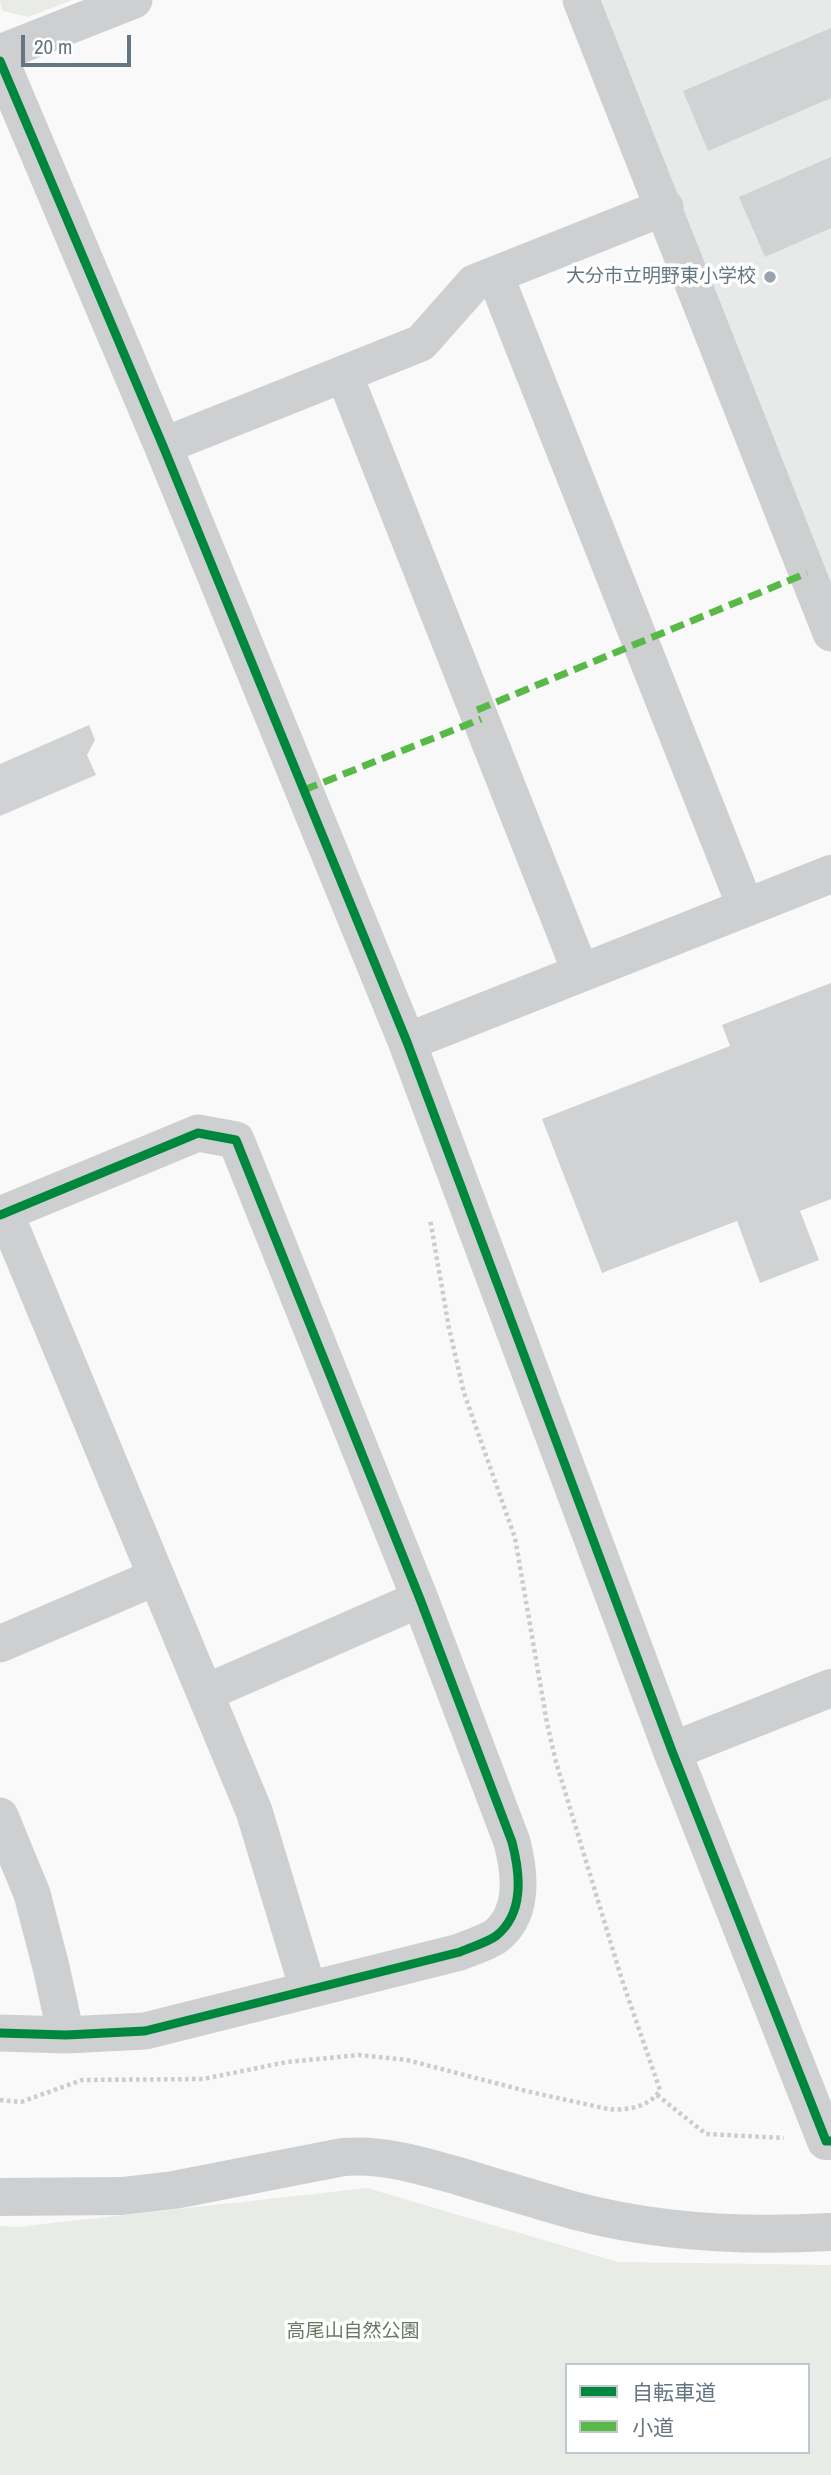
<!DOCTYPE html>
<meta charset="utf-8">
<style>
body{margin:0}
#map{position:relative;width:831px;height:2475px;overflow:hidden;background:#f9f9f9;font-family:"Archivo Narrow","Noto Sans JP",sans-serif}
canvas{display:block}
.legend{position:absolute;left:565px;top:2363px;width:245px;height:91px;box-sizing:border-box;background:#fff;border:2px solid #c1c8cd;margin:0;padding:9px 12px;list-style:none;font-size:21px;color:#657683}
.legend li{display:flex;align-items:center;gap:14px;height:35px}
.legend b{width:35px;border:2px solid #c1c8cd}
.scale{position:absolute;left:21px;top:35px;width:110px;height:32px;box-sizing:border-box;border:4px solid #657683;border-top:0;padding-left:9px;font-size:21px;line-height:24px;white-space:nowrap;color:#657683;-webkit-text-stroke:5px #fff;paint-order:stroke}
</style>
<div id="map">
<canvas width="831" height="2475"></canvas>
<ul class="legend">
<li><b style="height:9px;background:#00873e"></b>自転車道</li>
<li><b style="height:9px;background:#58b947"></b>小道</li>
</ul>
<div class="scale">20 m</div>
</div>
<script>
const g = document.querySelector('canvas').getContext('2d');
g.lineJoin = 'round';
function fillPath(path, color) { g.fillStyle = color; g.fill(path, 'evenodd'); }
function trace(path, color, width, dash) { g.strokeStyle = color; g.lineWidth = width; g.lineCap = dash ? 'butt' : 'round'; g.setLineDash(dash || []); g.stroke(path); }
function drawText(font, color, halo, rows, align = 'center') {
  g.font = font + ' "Archivo Narrow","Noto Sans JP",sans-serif'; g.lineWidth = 7; g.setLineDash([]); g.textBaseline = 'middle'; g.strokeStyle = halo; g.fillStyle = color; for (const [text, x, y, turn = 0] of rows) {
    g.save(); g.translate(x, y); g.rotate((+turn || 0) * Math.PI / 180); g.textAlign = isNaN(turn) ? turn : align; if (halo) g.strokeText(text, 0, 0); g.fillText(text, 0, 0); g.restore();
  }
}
fillPath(new Path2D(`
 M 601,0 L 831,0 L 831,587 L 818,554 Z`), '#e8e9e9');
fillPath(new Path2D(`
 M 0,0 L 72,0 L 28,17 L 2,11 Z
 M 367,2188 L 618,2262 L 831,2265 L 831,2475 L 0,2475 L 0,2226 L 16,2227 ZM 567,2365 L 808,2365 L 808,2452 L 567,2452 Z`), '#e8ebe6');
fillPath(new Path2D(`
 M 831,28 L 831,98 L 708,151 L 683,91 Z
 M 831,157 L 831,228 L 765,257 L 739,197 Z
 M 89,725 L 95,740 L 87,755 L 96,775 L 0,816 L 0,764 Z
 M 831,983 L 831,1199 L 800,1211 L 819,1260 L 760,1283 L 737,1221 L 602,1273 L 542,1119 L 730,1046 L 722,1025 Z`), '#d0d2d3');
trace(new Path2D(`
 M 657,2095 L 706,2134 L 784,2138
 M 0,2100 L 21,2102 L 82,2080 L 203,2079 L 287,2062 L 359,2055 L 407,2060 L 526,2091 L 608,2109 C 626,2111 650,2107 660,2090 L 622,1980 L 556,1762 L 547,1723 L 515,1538 L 464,1393 L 449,1328 L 430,1219`), '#cbcccd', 4.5, [3.5, 3.5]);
trace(new Path2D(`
 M 581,0 L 831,633
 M 0,53 L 134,0
 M 495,275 L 746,908
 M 344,374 L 581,973
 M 163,446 L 421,343 L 474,283 L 665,207
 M 5,1213 L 254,1811 L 308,1989
 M 0,1215 L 198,1133 L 236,1140 L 420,1599 L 512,1842 C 520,1873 525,1913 496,1936 C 486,1943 471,1947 460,1952 L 145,2031 L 66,2035 L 0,2033
 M 0,1644 L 156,1577
 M 205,1693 L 420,1599
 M 0,1816 L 32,1894 L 51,1967 L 66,2035`), '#cecfd0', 37);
trace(new Path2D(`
 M 0,61 L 163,446 L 407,1042 L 672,1751 L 826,2141 L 831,2141
 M 407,1042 L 831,874
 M 672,1751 L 831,1688
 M 0,2197 L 122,2196 L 174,2190 L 343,2157 C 383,2154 420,2165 458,2176 C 498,2188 537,2200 576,2211 C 660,2233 745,2237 831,2232`), '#cecfd0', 38);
trace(new Path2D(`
 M 477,710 L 807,573
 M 304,790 L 481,719`), '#58b947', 7, [14, 7]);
trace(new Path2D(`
 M 0,61 L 163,446 L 407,1042 L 672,1751 L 826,2141 L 831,2141
 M 0,1215 L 198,1133 L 236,1140 L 420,1599 L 512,1842 C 520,1873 525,1913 496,1936 C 486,1943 471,1947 460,1952 L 145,2031 L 66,2035 L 0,2033`), '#00873e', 9);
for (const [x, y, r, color] of [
 [770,277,7,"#99a4ac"]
]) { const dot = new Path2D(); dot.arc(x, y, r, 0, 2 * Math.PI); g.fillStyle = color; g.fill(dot); trace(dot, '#fff', 2.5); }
drawText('19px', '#657683', '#fff', [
 ["大分市立明野東小学校",756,277]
], 'right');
drawText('19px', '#687a64', '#fff', [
 ["高尾山自然公園",353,2332]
]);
</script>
